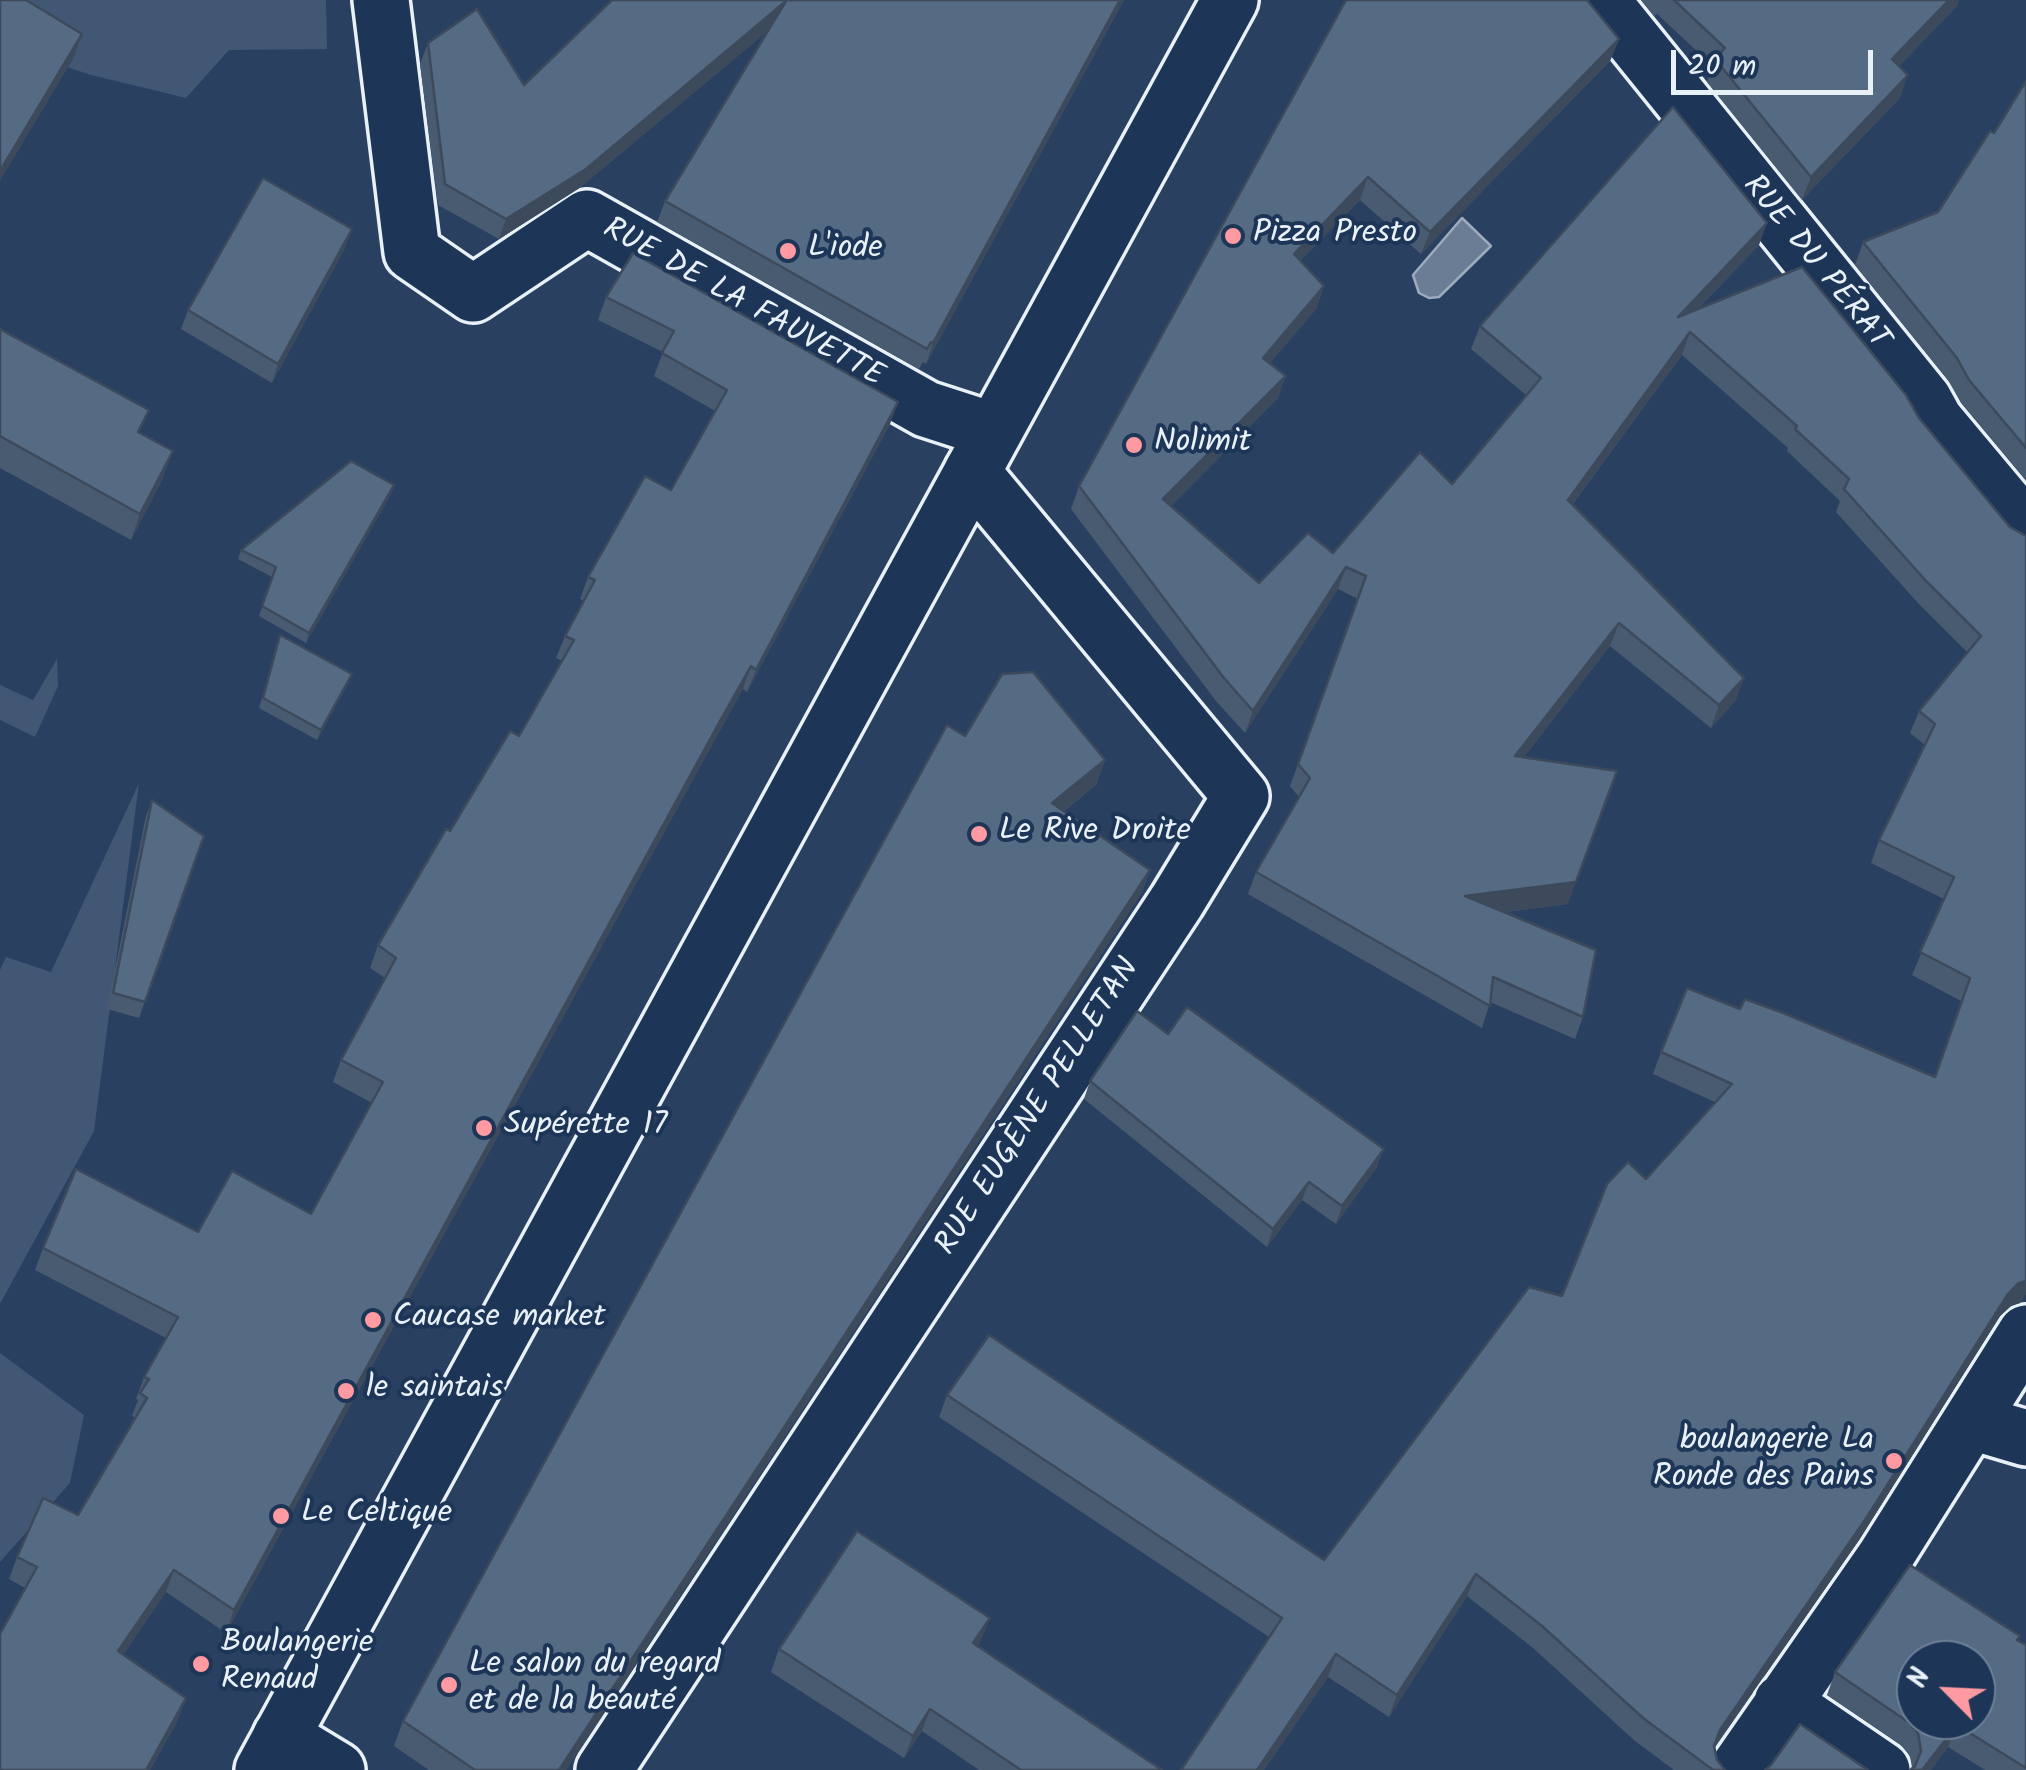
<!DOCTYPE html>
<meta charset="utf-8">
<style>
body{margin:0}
#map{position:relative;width:2026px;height:1770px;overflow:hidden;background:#294061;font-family:Kalam,sans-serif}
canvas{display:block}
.north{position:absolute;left:1896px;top:1640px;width:100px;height:100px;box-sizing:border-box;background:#1d3557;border:2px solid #6e8097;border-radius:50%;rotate:294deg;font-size:28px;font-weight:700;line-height:40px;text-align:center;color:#e8f1f8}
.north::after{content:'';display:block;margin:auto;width:35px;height:45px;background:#ff9aa2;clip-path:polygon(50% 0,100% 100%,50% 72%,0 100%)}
.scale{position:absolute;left:1671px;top:50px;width:202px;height:45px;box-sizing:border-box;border:5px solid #e8f1f8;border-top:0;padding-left:12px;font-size:30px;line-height:35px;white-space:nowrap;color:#e8f1f8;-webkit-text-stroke:8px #1d3557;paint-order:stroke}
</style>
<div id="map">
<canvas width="2026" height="1770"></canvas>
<div class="north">N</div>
<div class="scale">20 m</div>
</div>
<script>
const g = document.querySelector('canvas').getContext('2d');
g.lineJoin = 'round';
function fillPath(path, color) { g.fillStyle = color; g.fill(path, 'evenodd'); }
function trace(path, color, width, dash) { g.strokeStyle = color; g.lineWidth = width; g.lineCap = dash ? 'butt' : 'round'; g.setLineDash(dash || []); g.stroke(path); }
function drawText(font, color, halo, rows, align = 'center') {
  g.font = font + ' Kalam,sans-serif'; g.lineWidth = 8; g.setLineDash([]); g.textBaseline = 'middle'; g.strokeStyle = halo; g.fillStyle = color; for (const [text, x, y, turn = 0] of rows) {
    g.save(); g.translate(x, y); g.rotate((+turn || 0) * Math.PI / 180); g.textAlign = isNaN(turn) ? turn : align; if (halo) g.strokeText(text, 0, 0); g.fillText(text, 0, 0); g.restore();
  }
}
fillPath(new Path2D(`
 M 0,0 L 326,0 L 327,49 L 229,50 L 186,98 L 91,75 L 0,45 Z
 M 57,659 L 58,686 L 35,737 L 0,720 L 0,685 L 33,700 Z
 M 139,783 L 94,1131 L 0,1304 L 0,970 L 6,957 L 51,972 Z
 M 0,1353 L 84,1415 L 70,1483 L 0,1562 Z`), '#415774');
const water = new Path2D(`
 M 1462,218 L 1491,246 L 1439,297 L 1429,298 L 1419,293 L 1413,275 Z`);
fillPath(water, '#6b7c95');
trace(water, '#9dabbd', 2.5);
const street = new Path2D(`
 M 381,0 L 412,252 L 473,294 L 587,218 L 926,409 L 994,431
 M 1601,0 L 1924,400 L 1935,420 L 2026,529
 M 1972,1422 L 2026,1438
 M 1782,1702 L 1882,1770
 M 281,1736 L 337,1770
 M 604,1770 L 1177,901 L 1241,796 L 972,472
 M 1737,1770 L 1885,1557 L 2026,1333`);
const secondary = new Path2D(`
 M 263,1770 L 1230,0`);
trace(street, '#e8f1f8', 62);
trace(secondary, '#e8f1f8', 62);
trace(street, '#1d3557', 55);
trace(secondary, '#1d3557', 55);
fillPath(new Path2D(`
 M 612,0 L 1124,0 L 926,364 L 923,362 L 919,369 L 657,222 L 665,201 L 769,30 L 578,189 L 499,239 L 438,205 L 420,64 L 428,43 L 524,85 Z
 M 1346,0 L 1619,39 L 1610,61 L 1421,254 L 1360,200 L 1300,261 L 1324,286 L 1316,309 L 1270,363 L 1278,398 L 1171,506 L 1259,583 L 1333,553 L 1452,484 L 1526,395 L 1471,349 L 1480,326 L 1759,245 L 1699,308 L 1919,418 L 2010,527 L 2026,536 L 2026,1294 L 2020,1303 L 2011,1306 L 2000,1316 L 1859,1540 L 1714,1748 L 1717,1760 L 1725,1770 L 1674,1770 L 1635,1741 L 1533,1648 L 1467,1596 L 1389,1717 L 1328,1677 L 1264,1770 L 1181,1770 L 1269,1637 L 939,1417 L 947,1395 L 1324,1560 L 1562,1296 L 1646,1179 L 1715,1102 L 1653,1074 L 1661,1052 L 1740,1009 L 1935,1077 L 1961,1001 L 1912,975 L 1944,899 L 1871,863 L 1879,840 L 1925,745 L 1910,733 L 1919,711 L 1967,652 L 1918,603 L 1836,512 L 1840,501 L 1787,451 L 1788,448 L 1682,355 L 1572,505 L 1736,700 L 1711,728 L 1610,646 L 1524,757 L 1568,904 L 1505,912 L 1583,1017 L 1575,1039 L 1490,1002 L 1482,1028 L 1248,894 L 1256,872 L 1299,797 L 1290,786 L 1358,599 L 1338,589 L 1245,733 L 1216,701 L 1071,509 L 1079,486 Z
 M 1641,0 L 1959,0 L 1957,6 L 1899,66 L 1900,98 L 1802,200 L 1707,82 L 1713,66 L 1657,14 L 1654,16 Z
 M 2026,81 L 2026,480 L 1961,402 L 1948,380 L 1855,265 L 1863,242 L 1938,212 L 1994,133 Z
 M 345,248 L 272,383 L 181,329 L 188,310 Z
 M 606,297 L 890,424 L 747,692 L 743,689 L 712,744 L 226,1633 L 166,1592 L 123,1655 L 178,1720 L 150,1770 L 0,1770 L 25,1588 L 9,1579 L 17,1557 L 78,1515 L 135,1418 L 132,1416 L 138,1400 L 136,1399 L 144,1377 L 166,1338 L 35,1270 L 43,1248 L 198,1232 L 311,1214 L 372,1103 L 333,1082 L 341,1060 L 385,978 L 370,968 L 378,945 L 450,831 L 519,736 L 562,661 L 556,658 L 565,636 L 584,601 L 580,599 L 588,577 L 671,490 L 715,411 L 654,376 L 663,352 L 598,320 Z
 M 0,329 L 141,433 L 163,478 L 131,540 L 0,468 Z
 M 394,485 L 391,494 L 306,643 L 259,616 L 272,577 L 238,559 L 241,550 Z
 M 280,635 L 352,674 L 348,684 L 317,740 L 259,708 Z
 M 965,736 L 1105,760 L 1096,785 L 1064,811 L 1150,870 L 1141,894 L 566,1770 L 429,1770 L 394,1746 L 403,1721 Z
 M 152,800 L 204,836 L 139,1018 L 107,1009 L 146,816 Z
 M 1168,1034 L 1377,1167 L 1336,1224 L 1302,1200 L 1267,1247 L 1084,1099 L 1090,1081 Z
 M 990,1618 L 978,1646 L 1162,1770 L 979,1770 L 922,1731 L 904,1758 L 771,1672 L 779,1649 Z
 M 2018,1640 L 2026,1645 L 2026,1770 L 1985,1770 L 1948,1747 L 1931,1770 L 1910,1770 L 1912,1768 L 1910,1756 L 1900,1744 L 1827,1695 L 1835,1672 Z`), '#495b71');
fillPath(new Path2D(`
 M 1120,0 L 1124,0 L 926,364 L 933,343 Z
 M 1949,0 L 1959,0 L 1957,6 L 1884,82 L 1892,59 Z
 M 786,1 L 779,22 L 578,189 L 499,239 L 506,219 Z
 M 82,34 L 73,59 L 0,181 L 0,171 Z
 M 1619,39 L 1610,61 L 1421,254 L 1430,232 Z
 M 1908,75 L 1900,98 L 1802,200 L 1811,177 Z
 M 1368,177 L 1360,200 L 1285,276 L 1294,254 Z
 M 1767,223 L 1759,245 L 1669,339 L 1678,317 Z
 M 352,229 L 345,248 L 272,383 L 278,364 Z
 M 1324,286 L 1316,309 L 1255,381 L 1263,358 Z
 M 1690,332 L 1682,355 L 1559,522 L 1568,500 Z
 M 1286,376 L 1278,398 L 1155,522 L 1163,499 Z
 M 898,402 L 890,424 L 747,692 L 756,670 Z
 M 173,451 L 163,478 L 131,540 L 140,514 Z
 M 394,485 L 391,494 L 306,643 L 309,633 Z
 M 1346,567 L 1338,589 L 1245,733 L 1253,711 Z
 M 1619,623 L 1610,646 L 1507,779 L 1515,756 Z
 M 751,666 L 743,689 L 226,1633 L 234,1610 Z
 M 352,674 L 348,684 L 317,740 L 321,730 Z
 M 1744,678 L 1736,700 L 1711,728 L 1719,705 Z
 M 1105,760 L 1096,785 L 1043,827 L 1052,803 Z
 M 1150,870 L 1141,894 L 566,1770 L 559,1770 Z
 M 1576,882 L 1568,904 L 1457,918 L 1465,896 Z
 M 1384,1149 L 1377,1167 L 1336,1224 L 1342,1206 Z
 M 1309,1182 L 1302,1200 L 1267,1247 L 1273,1229 Z
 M 2026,1281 L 2026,1294 L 2020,1303 L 2011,1306 L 2000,1316 L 1859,1540 L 1711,1752 L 1720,1730 L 2008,1294 L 2019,1283 Z
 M 174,1570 L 166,1592 L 110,1674 L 118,1651 Z
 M 1476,1574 L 1467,1596 L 1389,1717 L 1397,1695 Z
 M 990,1618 L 981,1640 L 965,1665 L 973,1643 Z
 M 1336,1654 L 1328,1677 L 1264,1770 L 1257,1770 Z
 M 186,1698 L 178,1720 L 150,1770 L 146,1770 Z
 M 930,1709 L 922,1731 L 904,1758 L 913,1736 Z
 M 1957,1725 L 1948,1747 L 1931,1770 L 1922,1770 Z`), '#3c4a5c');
const building = new Path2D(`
 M 0,0 L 26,0 L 82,34 L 0,171 Z
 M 612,0 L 1120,0 L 933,343 L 931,342 L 927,349 L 665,201 L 786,1 L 586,169 L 506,219 L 445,184 L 428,43 L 477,9 L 524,85 Z
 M 1346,0 L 1587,0 L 1619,39 L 1430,232 L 1368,177 L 1294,254 L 1324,286 L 1263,358 L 1286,376 L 1163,499 L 1259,583 L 1308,533 L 1333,553 L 1420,452 L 1452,484 L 1541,378 L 1480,326 L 1673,107 L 1767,223 L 1678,317 L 1802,267 L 1906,395 L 1919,418 L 2010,527 L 2026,536 L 2026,1281 L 2019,1283 L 2008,1294 L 1867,1517 L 1720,1730 L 1714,1746 L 1717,1760 L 1725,1770 L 1713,1770 L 1643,1718 L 1542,1626 L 1476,1574 L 1397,1695 L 1336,1654 L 1257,1770 L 1181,1770 L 1282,1618 L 947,1395 L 989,1335 L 1324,1560 L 1529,1287 L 1562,1296 L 1607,1184 L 1628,1162 L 1646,1179 L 1732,1084 L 1661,1052 L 1687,988 L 1740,1009 L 1745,999 L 1786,1014 L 1935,1077 L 1970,978 L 1920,952 L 1954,877 L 1879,840 L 1935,724 L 1919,711 L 1981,636 L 1926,581 L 1844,489 L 1849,479 L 1795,429 L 1797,426 L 1690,332 L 1568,500 L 1744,678 L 1719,705 L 1619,623 L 1515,756 L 1617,771 L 1576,882 L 1465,896 L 1596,950 L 1583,1017 L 1493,977 L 1490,1006 L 1256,872 L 1310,778 L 1298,764 L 1366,576 L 1346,567 L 1253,711 L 1224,678 L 1079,486 Z
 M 1674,0 L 1949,0 L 1892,59 L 1908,75 L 1811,177 L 1715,59 L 1725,48 Z
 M 2026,81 L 2026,448 L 1969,380 L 1957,358 L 1863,242 L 1938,212 L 1990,131 L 1994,133 Z
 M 263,178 L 352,229 L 278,364 L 188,310 Z
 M 633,253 L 898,402 L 756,670 L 751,666 L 720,721 L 234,1610 L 174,1570 L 118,1651 L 186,1698 L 146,1770 L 0,1770 L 0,1634 L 37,1567 L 17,1557 L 43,1498 L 78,1515 L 147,1398 L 140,1393 L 149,1379 L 144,1377 L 178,1317 L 43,1248 L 76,1169 L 198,1232 L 232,1171 L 311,1214 L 383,1082 L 341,1060 L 396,958 L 378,945 L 446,829 L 450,831 L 510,731 L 519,736 L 574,640 L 565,636 L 595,580 L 588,577 L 645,476 L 671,490 L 727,390 L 662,353 L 674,331 L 606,297 Z
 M 0,329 L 149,410 L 138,432 L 173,451 L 140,514 L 0,436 Z
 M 351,461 L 394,485 L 309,633 L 262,606 L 276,567 L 241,550 Z
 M 280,635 L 352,674 L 321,730 L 263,698 Z
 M 1033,672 L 1105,760 L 1052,803 L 1150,870 L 559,1770 L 475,1770 L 403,1721 L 947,725 L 965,736 L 1002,674 Z
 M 152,800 L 204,836 L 145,1002 L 113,993 Z
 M 1187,1007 L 1384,1149 L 1342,1206 L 1309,1182 L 1273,1229 L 1090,1081 L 1137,1011 L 1168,1034 Z
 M 857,1531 L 990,1618 L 973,1643 L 1162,1770 L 1021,1770 L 930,1709 L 913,1736 L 779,1649 Z
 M 1910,1565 L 2020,1636 L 2017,1640 L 2026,1645 L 2026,1768 L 1957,1725 L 1922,1770 L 1910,1770 L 1915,1766 L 1921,1751 L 1918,1733 L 1908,1722 L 1835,1672 ZM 1916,1660 L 1976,1660 L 1976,1720 L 1916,1720 Z
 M 1800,1724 L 1868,1770 L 1765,1770 L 1771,1765 Z`);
fillPath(building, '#556a83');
trace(building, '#3c4a5c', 2.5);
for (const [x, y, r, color] of [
 [1233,236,10,"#ff9aa2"],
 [788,251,10,"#ff9aa2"],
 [1134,445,10,"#ff9aa2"],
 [979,834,10,"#ff9aa2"],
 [484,1128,10,"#ff9aa2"],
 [373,1320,10,"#ff9aa2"],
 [346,1391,10,"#ff9aa2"],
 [1894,1461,10,"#ff9aa2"],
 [281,1516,10,"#ff9aa2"],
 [201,1664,10,"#ff9aa2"],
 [449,1685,10,"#ff9aa2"]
]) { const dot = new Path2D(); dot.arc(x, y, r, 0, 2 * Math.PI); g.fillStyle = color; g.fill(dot); trace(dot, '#1d3557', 4); }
drawText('32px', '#e8f1f8', '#1d3557', [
 ["Pizza Presto",1253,236],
 ["L'iode",808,251],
 ["Nolimit",1154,445],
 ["Le Rive Droite",999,834],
 ["Supérette 17",504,1128],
 ["Caucase market",393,1320],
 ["le saintais",366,1391],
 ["boulangerie La",1874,1443,"right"],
 ["Ronde des Pains",1874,1480,"right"],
 ["Le Celtique",301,1516],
 ["Boulangerie",221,1646],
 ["Renaud",221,1683],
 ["Le salon du regard",469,1667],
 ["et de la beauté",469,1704]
], 'left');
drawText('32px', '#e8f1f8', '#1d3557', [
 ["RUE DU PÉRAT",1814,264,51],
 ["RUE DE LA FAUVETTE",742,305,29],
 ["RUE EUGÈNE PELLETAN",1040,1108,-57]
]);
</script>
